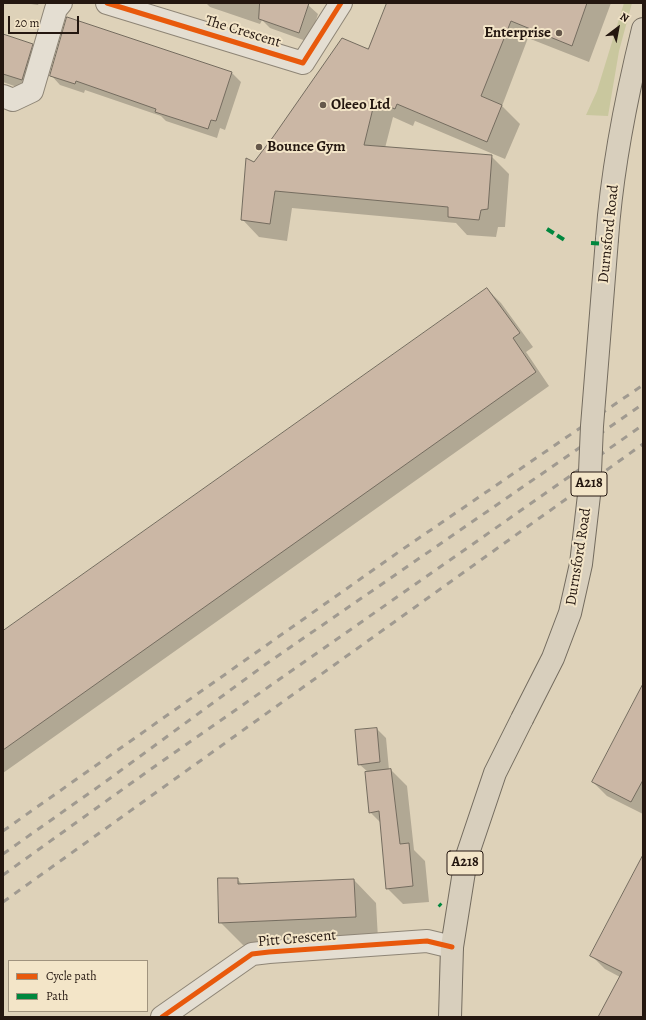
<!DOCTYPE html>
<style>
body{margin:0}
#map{position:relative;width:646px;height:1020px;overflow:hidden;background:#ded2b9;font-family:Alegreya,serif}
canvas{display:block}
.frame{position:absolute;inset:0;border:4px solid #241710;pointer-events:none}
.legend{position:absolute;left:8px;top:960px;width:140px;height:52px;box-sizing:border-box;background:#f3e5c8;border:1px solid #a0937e;margin:0;padding:5px 7px;list-style:none;font-size:12px;color:#241710}
.legend li{display:flex;align-items:center;gap:8px;height:20px}
.legend b{width:20px;border:1px solid #a0937e}
.north{position:absolute;left:598px;top:8px;width:40px;height:40px;-webkit-text-stroke:3px #f3e5c8;paint-order:stroke;rotate:32deg;font-size:11px;font-weight:700;line-height:16px;text-align:center;color:#241710}
.north::after{content:'';display:block;margin:auto;width:14px;height:18px;background:#241710;clip-path:polygon(50% 0,100% 100%,50% 72%,0 100%)}
.scale{position:absolute;left:8px;top:16px;width:71px;height:18px;box-sizing:border-box;border:2px solid #241710;border-top:0;padding-left:5px;font-size:12px;line-height:14px;white-space:nowrap;color:#241710;-webkit-text-stroke:3px #f3e5c8;paint-order:stroke}
</style>
<div id="map">
<canvas width="646" height="1020"></canvas>
<div class="frame"></div>
<ul class="legend">
<li><b style="height:5px;background:#e8590c"></b>Cycle path</li>
<li><b style="height:5px;background:#00873e"></b>Path</li>
</ul>
<div class="north">N</div>
<div class="scale">20 m</div>
</div>
<script>
const g = document.querySelector('canvas').getContext('2d');
g.lineJoin = 'round';
function fillPath(path, color) { g.fillStyle = color; g.fill(path, 'evenodd'); }
function trace(path, color, width, dash) { g.strokeStyle = color; g.lineWidth = width; g.lineCap = dash ? 'butt' : 'round'; g.setLineDash(dash || []); g.stroke(path); }
function drawText(font, color, halo, rows, align = 'center') {
  g.font = font + ' Alegreya,serif'; g.lineWidth = 4; g.setLineDash([]); g.textBaseline = 'middle'; g.strokeStyle = halo; g.fillStyle = color; for (const [text, x, y, turn = 0] of rows) {
    g.save(); g.translate(x, y); g.rotate((+turn || 0) * Math.PI / 180); g.textAlign = isNaN(turn) ? turn : align; if (halo) g.strokeText(text, 0, 0); g.fillText(text, 0, 0); g.restore();
  }
}
fillPath(new Path2D(`
 M 624,3 L 632,3 L 619,51 L 608,116 L 586,115 L 597,91 Z`), '#c9c79e');
fillPath(new Path2D(`
 M 24,3 L 39,3 L 38,5 Z
 M 206,3 L 304,3 L 308,5 L 318,14 L 309,42 L 270,28 L 262,20 L 260,24 L 210,7 Z
 M 389,3 L 611,3 L 589,62 L 528,38 L 502,106 L 520,124 L 505,159 L 415,121 L 413,126 L 393,117 L 385,148 L 491,156 L 509,174 L 505,227 L 498,227 L 496,237 L 467,235 L 456,223 L 292,208 L 287,241 L 259,237 L 242,219 L 254,163 L 368,50 Z
 M 3,35 L 22,41 L 36,55 L 31,92 L 3,82 Z
 M 232,73 L 241,82 L 225,130 L 220,128 L 217,138 L 166,121 L 161,116 L 85,90 L 84,93 L 60,85 L 51,75 Z
 M 487,289 L 501,303 L 533,347 L 526,352 L 549,386 L 3,773 L 3,632 Z
 M 643,686 L 643,814 L 607,796 L 593,782 Z
 M 377,729 L 386,738 L 389,770 L 391,770 L 407,786 L 414,850 L 425,861 L 429,902 L 403,904 L 387,888 L 381,823 L 370,812 L 368,772 L 359,764 Z
 M 643,858 L 643,1017 L 599,1017 L 620,977 L 605,969 L 591,955 Z
 M 237,879 L 243,885 L 354,880 L 376,903 L 378,939 L 243,945 L 220,922 Z`), '#0003');
const building = new Path2D(`
 M 260,3 L 309,3 L 299,33 L 259,19 Z
 M 387,3 L 587,3 L 572,46 L 511,21 L 481,96 L 502,105 L 487,142 L 397,104 L 395,109 L 375,100 L 364,145 L 492,155 L 488,209 L 481,210 L 479,220 L 448,217 L 448,207 L 275,191 L 270,224 L 241,220 L 246,158 L 254,162 L 273,137 L 342,38 L 368,49 Z
 M 67,17 L 232,72 L 216,121 L 211,120 L 208,129 L 155,112 L 156,109 L 76,81 L 75,84 L 50,76 Z
 M 3,34 L 33,44 L 22,80 L 3,74 Z
 M 487,288 L 520,333 L 513,338 L 536,372 L 3,750 L 3,631 Z
 M 643,684 L 643,780 L 631,802 L 592,782 Z
 M 377,728 L 380,762 L 358,765 L 355,730 Z
 M 391,769 L 400,844 L 409,843 L 413,886 L 386,889 L 379,811 L 369,813 L 365,772 Z
 M 643,855 L 643,1017 L 598,1017 L 622,972 L 590,956 Z
 M 218,878 L 238,878 L 238,884 L 354,879 L 356,917 L 219,923 Z`);
fillPath(building, '#cbb7a5');
trace(building, '#746c5f', 1);
const minor = new Path2D(`
 M 107,3 L 303,63 L 341,3
 M 3,96 L 13,100 L 32,91 L 56,9 L 61,3
 M 162,1017 L 252,954 L 269,952 L 427,941 L 452,947`);
const major = new Path2D(`
 M 607,239 C 612,168 626,98 643,29
 M 450,1017 L 452,947 L 466,859 L 495,773 L 522,719`);
trace(minor, '#8e8576', 24);
trace(major, '#746c5f', 24);
trace(minor, '#e4ded2', 22);
trace(major, '#d8cfbd', 22);
trace(new Path2D(`
 M 3,831 L 400,551 L 643,385
 M 3,854 L 105,782 L 266,664 L 643,404
 M 3,875 L 144,774 L 643,425
 M 3,902 L 643,444`), '#a09a90', 3, [7, 7]);
const majorBridge = new Path2D(`
 M 522,719 L 553,658 L 570,613 L 581,564 L 589,495 L 592,426 L 607,239`);
trace(majorBridge, '#746c5f', 24, []);
trace(majorBridge, '#d8cfbd', 22);
trace(new Path2D(`
 M 547,229 L 566,241
 M 591,243 L 607,244
 M 439,904 L 441,906`), '#00873e', 4, [8, 4]);
trace(new Path2D(`
 M 107,3 L 303,63 L 341,3
 M 162,1017 L 252,954 L 269,952 L 427,941 L 452,947`), '#e8590c', 5);
for (const [x, y, r, color] of [
 [559,33,4,"#65584b"],
 [323,105,4,"#65584b"],
 [259,147,4,"#65584b"]
]) { const dot = new Path2D(); dot.arc(x, y, r, 0, 2 * Math.PI); g.fillStyle = color; g.fill(dot); trace(dot, '#f3e5c8', 1.5); }
for (const [x, y, w] of [
 [589,484,36],
 [465,863,36]
]) { const box = new Path2D(); box.roundRect(x - w / 2, y - 12, w, 24, 3); g.fillStyle = '#f3e5c8'; g.fill(box); trace(box, '#241710', 1); }
drawText('bold 14px', '#241710', null, [
 ["A218",589,484],
 ["A218",465,863]
]);
drawText('15px', '#241710', '#f3e5c8', [
 ["The Crescent",243,32,17],
 ["Durnsford Road",609,234,-84],
 ["Durnsford Road",579,557,-81],
 ["Pitt Crescent",297,939,-5]
]);
drawText('bold 15px', '#241710', '#f3e5c8', [
 ["Enterprise",551,33,"right"],
 ["Oleeo Ltd",331,105],
 ["Bounce Gym",267,147]
], 'left');
</script>
